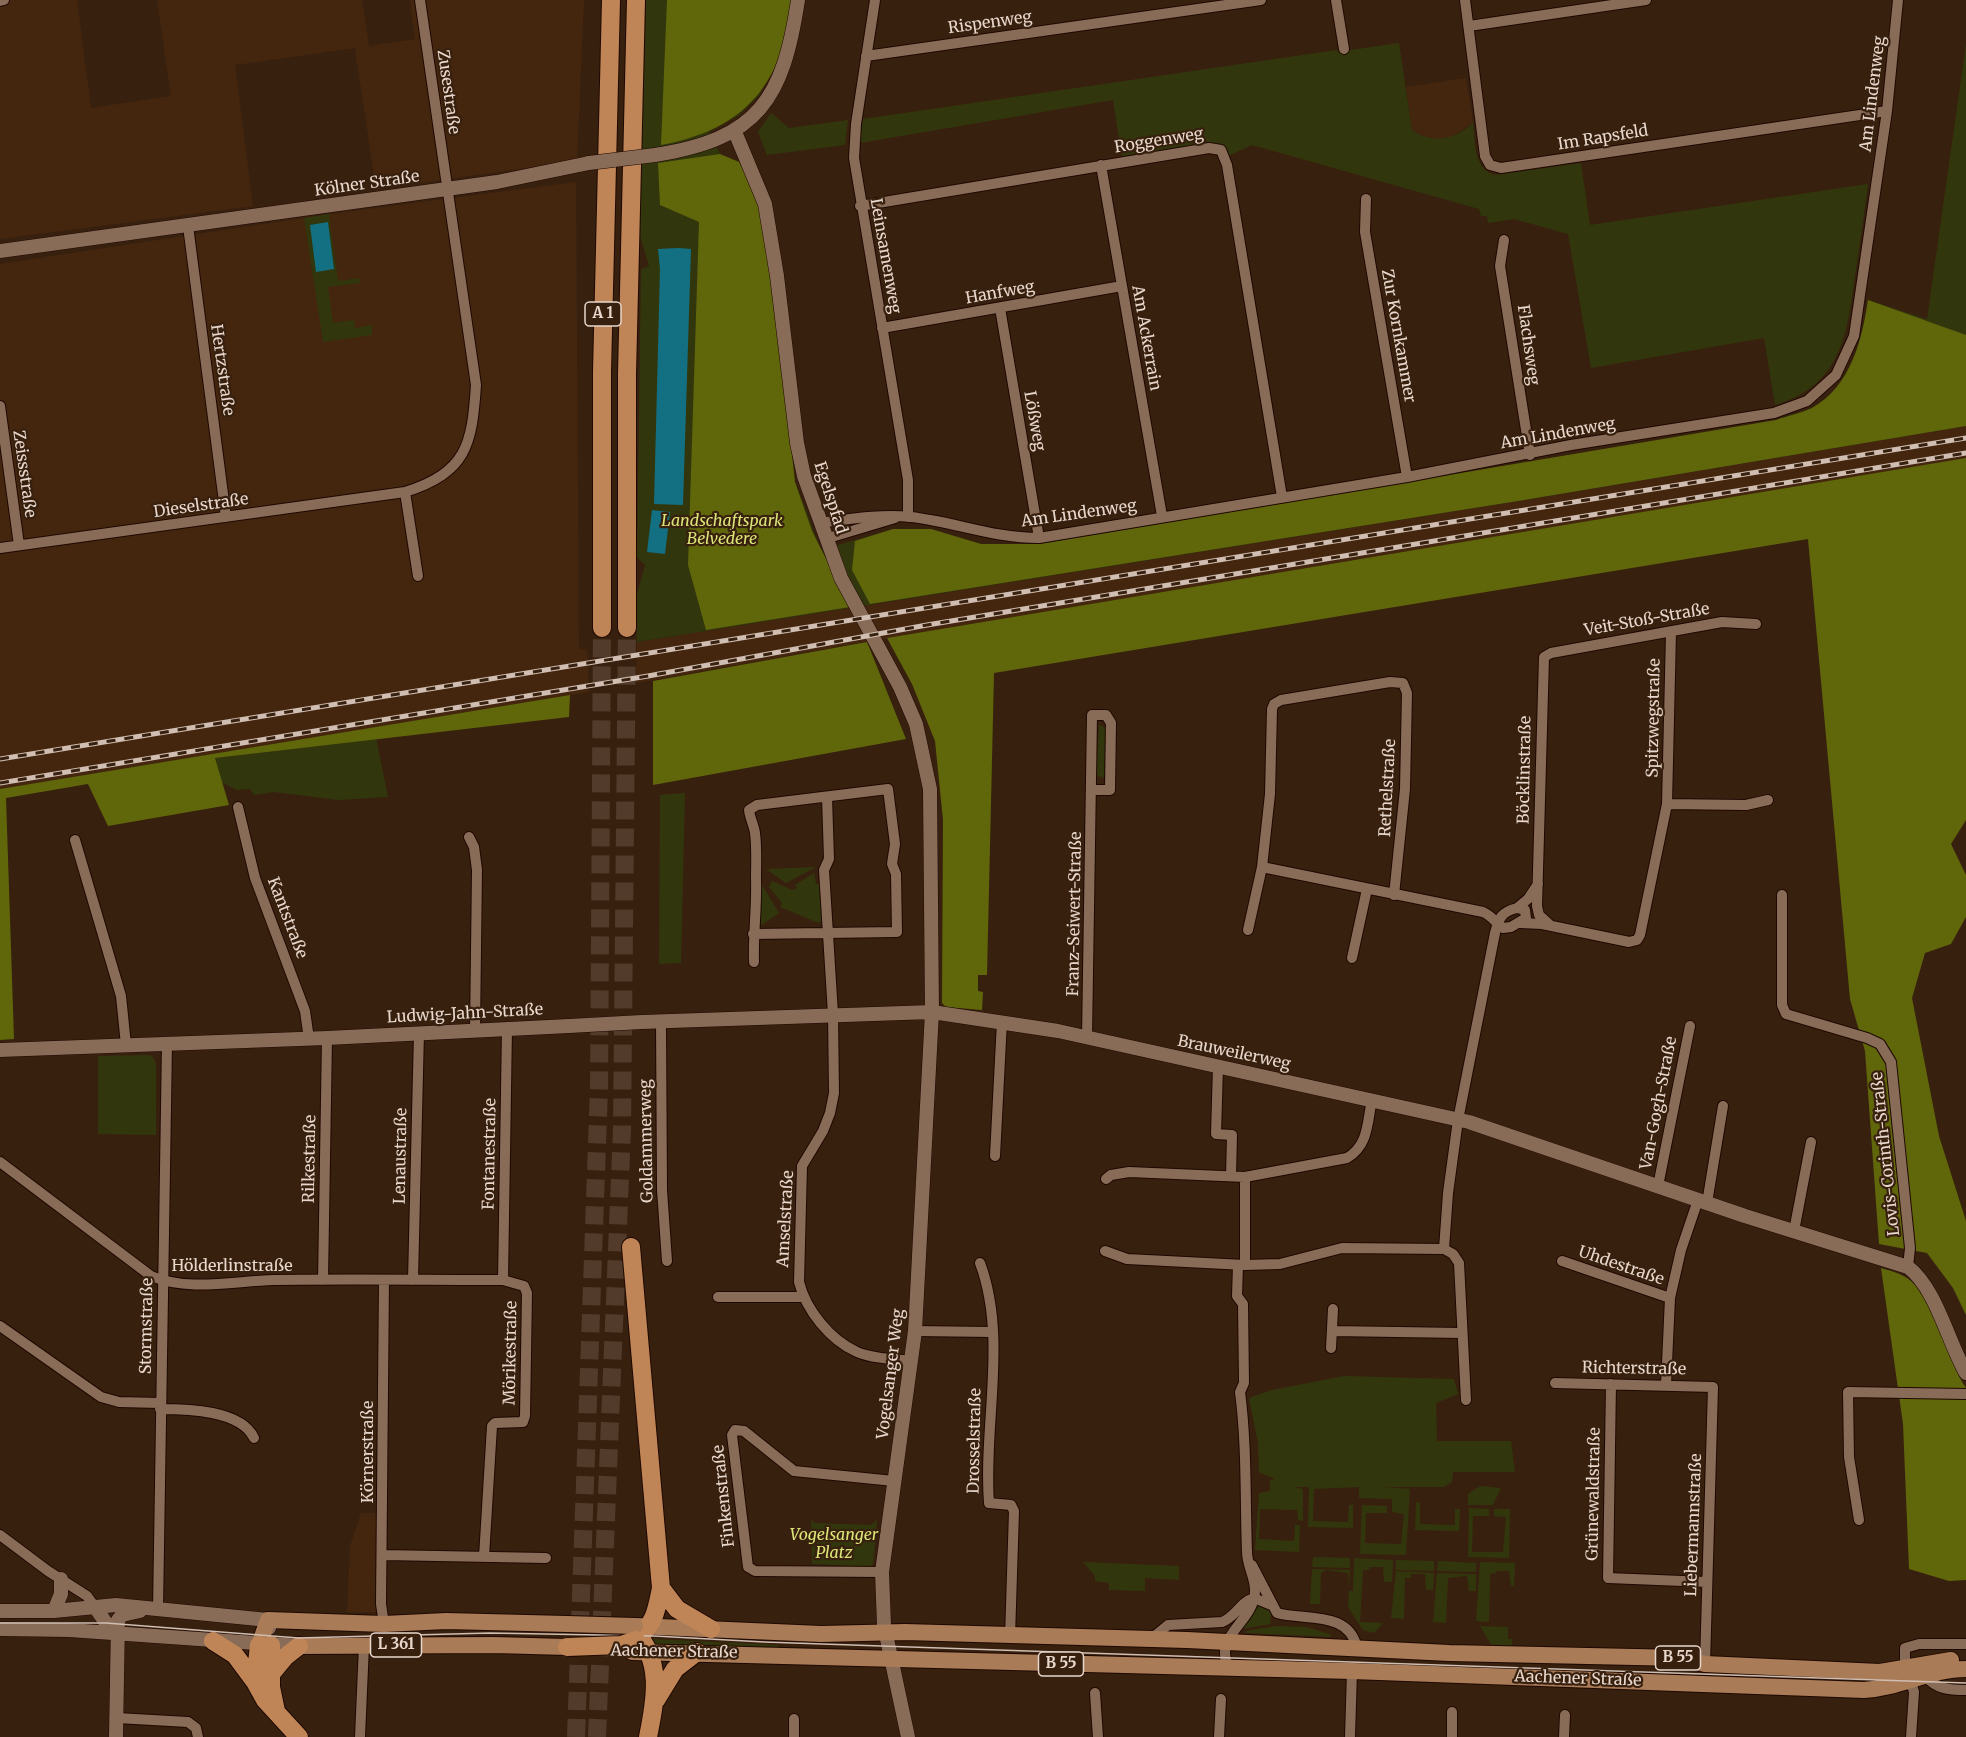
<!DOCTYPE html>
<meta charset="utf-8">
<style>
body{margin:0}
canvas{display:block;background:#38200e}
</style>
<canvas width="1966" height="1737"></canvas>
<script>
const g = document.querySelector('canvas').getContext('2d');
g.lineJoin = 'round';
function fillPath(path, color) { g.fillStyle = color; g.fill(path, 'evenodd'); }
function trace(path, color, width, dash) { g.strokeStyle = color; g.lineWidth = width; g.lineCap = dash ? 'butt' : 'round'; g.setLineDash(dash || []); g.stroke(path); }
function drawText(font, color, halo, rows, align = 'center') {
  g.font = font + ' Merriweather,serif'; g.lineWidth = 4.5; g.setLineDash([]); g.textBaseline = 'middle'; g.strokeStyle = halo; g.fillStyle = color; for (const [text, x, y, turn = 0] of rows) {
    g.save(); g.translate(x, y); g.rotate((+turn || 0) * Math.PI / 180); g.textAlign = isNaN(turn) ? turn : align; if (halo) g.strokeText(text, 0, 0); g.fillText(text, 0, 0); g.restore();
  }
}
fillPath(new Path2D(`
 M 0,0 L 77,0 L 91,108 L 171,96 L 157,0 L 362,0 L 369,46 L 415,39 L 410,0 L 584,0 L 577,161 L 376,189 L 355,48 L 235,65 L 253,206 L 0,239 Z
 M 1466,78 L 1473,122 L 1468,126 L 1451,137 L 1438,139 L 1426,137 L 1412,130 L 1406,87 Z
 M 576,182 L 579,649 L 587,649 L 589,692 L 0,789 L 0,264 L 329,214 Z
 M 1966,426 L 1966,458 L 887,638 L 636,683 L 637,642 L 1518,501 Z
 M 361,1513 L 377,1513 L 376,1612 L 347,1612 L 350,1546 Z`), '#44260f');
fillPath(new Path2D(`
 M 646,0 L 794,0 L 760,94 L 739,115 L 709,132 L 720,154 L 739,162 L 768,239 L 795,482 L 821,550 L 893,529 L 931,529 L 981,544 L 1039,544 L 1776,420 C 1787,416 1801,413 1812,408 C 1851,386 1862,340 1868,300 L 1927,319 L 1966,44 L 1966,426 L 1518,501 L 637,642 L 635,601 L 645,565 L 637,557 L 641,269 L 649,266 L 639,232 Z
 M 1399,43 L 1412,130 C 1432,144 1457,140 1473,122 C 1475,141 1473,169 1495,175 L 1581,163 L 1590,225 L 1868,184 C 1864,214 1860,244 1855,275 C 1847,334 1842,385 1775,405 L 1764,338 L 1591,368 L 1568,234 L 1514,219 L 1488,223 L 1487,216 L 1481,216 L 1479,209 L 1252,145 L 1228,156 L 1223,149 L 1122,159 L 1113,100 L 860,143 L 863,119 L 1337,50 L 1337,52 Z
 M 771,113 L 789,128 L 848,120 L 845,145 L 767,155 L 758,132 Z
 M 329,214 L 338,281 L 359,278 L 360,283 L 328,287 L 333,323 L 354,320 L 355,328 L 372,325 L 372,335 L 323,342 L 304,218 Z
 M 1099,725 L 1106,728 L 1105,775 L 1102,778 L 1096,775 Z
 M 376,738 L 388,797 L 338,800 L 274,792 L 254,795 L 250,789 L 237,790 L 221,782 L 215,758 Z
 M 685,793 L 681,963 L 659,964 L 660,795 Z
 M 816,867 L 786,883 L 766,869 Z
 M 814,873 L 816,884 L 822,884 L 823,922 L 816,922 L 780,907 L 782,903 L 769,887 L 772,881 L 792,890 L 797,888 L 795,885 Z
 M 759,880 L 779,913 L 763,924 L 760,924 Z
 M 149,1055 L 154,1058 L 156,1065 L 156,1135 L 98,1134 L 98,1056 Z
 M 1344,1376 L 1454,1379 L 1458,1394 L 1436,1403 L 1437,1441 L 1511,1441 L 1515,1472 L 1453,1472 L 1452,1482 L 1444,1487 L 1383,1487 L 1410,1489 L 1406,1555 L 1360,1554 L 1362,1505 L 1387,1506 L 1387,1513 L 1366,1513 L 1365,1543 L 1401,1544 L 1404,1514 L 1392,1512 L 1392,1499 L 1359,1498 L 1359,1487 L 1314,1489 L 1313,1521 L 1348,1522 L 1349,1505 L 1353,1505 L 1353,1528 L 1308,1527 L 1309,1487 L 1294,1487 L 1303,1489 L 1303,1521 L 1298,1520 L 1297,1510 L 1260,1509 L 1259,1539 L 1294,1541 L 1295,1525 L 1300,1525 L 1299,1552 L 1255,1550 L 1259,1493 L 1270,1491 L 1270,1480 L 1275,1479 L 1259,1472 L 1258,1443 L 1249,1398 L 1272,1390 Z
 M 1480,1486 L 1501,1488 L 1493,1505 L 1468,1505 L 1468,1494 Z
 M 1416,1502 L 1420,1503 L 1420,1524 L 1455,1525 L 1455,1509 L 1460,1509 L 1459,1531 L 1415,1530 Z
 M 1469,1508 L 1489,1509 L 1489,1516 L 1473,1516 L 1472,1552 L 1503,1552 L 1506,1517 L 1494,1516 L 1494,1509 L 1510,1509 L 1509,1558 L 1468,1557 Z
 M 811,1520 L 815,1523 L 871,1525 L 877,1520 L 873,1564 L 870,1567 L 812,1564 Z
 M 1313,1557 L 1350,1558 L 1350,1568 L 1312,1567 Z
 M 1354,1558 L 1393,1560 L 1392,1582 L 1384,1582 L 1383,1567 L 1370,1567 L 1369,1570 L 1363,1570 L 1360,1622 L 1383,1623 L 1374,1633 L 1363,1630 L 1348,1607 L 1349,1591 L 1353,1591 Z
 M 1396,1560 L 1434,1561 L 1434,1571 L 1396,1570 Z
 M 1438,1561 L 1476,1563 L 1476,1572 L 1437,1571 Z
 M 1083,1562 L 1179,1566 L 1179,1580 L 1145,1578 L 1145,1591 L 1109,1590 L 1109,1583 L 1095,1581 L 1095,1576 Z
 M 1480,1562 L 1515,1563 L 1514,1586 L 1511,1586 L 1509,1571 L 1496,1571 L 1496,1573 L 1490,1574 L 1489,1622 L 1476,1621 Z
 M 1312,1569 L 1350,1570 L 1349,1588 L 1348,1573 L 1326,1570 L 1321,1573 L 1320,1604 L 1310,1604 Z
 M 1396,1571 L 1434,1573 L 1433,1590 L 1426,1590 L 1425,1574 L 1411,1574 L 1411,1578 L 1405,1578 L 1404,1619 L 1391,1618 Z
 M 1437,1573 L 1476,1574 L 1476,1591 L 1469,1591 L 1467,1576 L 1448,1578 L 1446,1623 L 1433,1622 Z
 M 1257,1602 L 1274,1613 L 1270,1617 L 1271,1624 L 1240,1629 L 1255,1610 Z
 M 1275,1626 L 1306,1627 L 1330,1634 L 1331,1637 L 1246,1633 L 1246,1631 Z
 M 1480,1626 L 1508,1627 L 1508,1639 L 1512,1639 L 1512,1647 L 1492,1646 Z
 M 651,1639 L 778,1645 L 779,1647 L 654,1647 Z`), '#32360c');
fillPath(new Path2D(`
 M 667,0 L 794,0 C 781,84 747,129 661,145 Z
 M 720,154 L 739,162 L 756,193 L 768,239 L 795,482 L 812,531 L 850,607 L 706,630 L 688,565 L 699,222 L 660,205 L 658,163 Z
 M 1868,300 L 1966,335 L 1966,426 L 1518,501 L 870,604 L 852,570 L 855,541 L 893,529 L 931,529 L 981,544 L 1039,544 L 1776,420 C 1787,416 1801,413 1812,408 C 1851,386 1862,340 1868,300 Z
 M 1966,458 L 1966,820 L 1951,844 L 1966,875 L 1966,917 L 1951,944 L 1925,953 L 1912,998 L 1939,1136 L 1966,1221 L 1966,1315 L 1953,1288 L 1927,1253 L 1879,1244 L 1865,1051 L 1850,999 L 1808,539 L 994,673 L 987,975 L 978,975 L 978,991 L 983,992 L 982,1010 L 946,1007 L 942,1003 L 943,820 L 935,741 L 912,684 L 887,638 Z
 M 867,642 L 906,739 L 653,785 L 653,681 Z
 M 570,695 L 569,717 L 215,758 L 229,805 L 108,826 L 88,784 L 6,798 L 14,1039 L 0,1040 L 0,789 Z
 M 1881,1268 C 1891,1271 1903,1274 1911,1281 C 1932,1300 1947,1360 1966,1388 L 1966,1580 L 1949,1581 L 1909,1569 L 1903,1424 Z`), '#60660a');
fillPath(new Path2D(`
 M 328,222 L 334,269 L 316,272 L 310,225 Z
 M 678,248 L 691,249 L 683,505 L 654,504 L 660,269 L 658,249 Z
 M 652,510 L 670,512 L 665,554 L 647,552 Z`), '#137083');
trace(new Path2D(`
 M 576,1737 L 599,1088 L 602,628
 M 597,1737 L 622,1129 L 627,628`), '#523b2a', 18, [18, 9]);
const street = new Path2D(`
 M 875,0 L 856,124 L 854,158 L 908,480 L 908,517
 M 1336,0 L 1344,49
 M 1465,0 L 1485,156 L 1490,165 L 1501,168 L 1887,111
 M 0,1 L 4,0
 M 1469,26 L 1646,0
 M 866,56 L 1261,0
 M 1101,165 L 1162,516
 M 1366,199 L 1365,232 L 1407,477
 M 860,206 L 1209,148 L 1221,150 L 1227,165 L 1282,497
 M 188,226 L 226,517
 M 1504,240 L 1500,266 L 1530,455
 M 1000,308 L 1039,538
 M 882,328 L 1122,286
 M 0,406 L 19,545
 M 405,492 L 418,576
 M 819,523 C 851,519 879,514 911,517 C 955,522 993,538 1039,538 L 1407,477 L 1571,445 L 1774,413 L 1807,401 L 1836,375 L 1854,336 L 1887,111 L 1898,0
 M 825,539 L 895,518
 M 0,548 L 405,492 C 467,472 472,445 476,385 L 420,0
 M 827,797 L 829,859 L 824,870 L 833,1014 L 834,1093 L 830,1113 L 823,1131 L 802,1166 L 799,1282 C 806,1310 830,1340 857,1352 C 873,1359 895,1359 912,1361
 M 1667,804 L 1746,805 L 1768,800
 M 238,807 L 255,878 L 305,1011 L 309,1039
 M 469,837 L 474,847 L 477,870 L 475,1030
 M 75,840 L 121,996 L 126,1045
 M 1262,867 L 1483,912 C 1492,916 1496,923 1503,928 L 1511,927 L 1526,918 L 1525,910 L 1517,908 C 1501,912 1499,918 1495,933 L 1458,1120 L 1448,1193 L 1444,1249
 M 1782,895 L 1782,1005 L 1786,1014 L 1867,1038 L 1880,1044 L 1891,1062 L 1910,1248 L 1908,1267
 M 1517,908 L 1528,899 L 1538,884
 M 1520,923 L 1542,924 L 1629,942 L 1637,940 L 1640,935 L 1667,804 L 1671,633
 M 1551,926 L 1539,915 L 1537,906 L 1544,657 L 1551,653 L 1722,622 L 1756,624
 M 1248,930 L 1262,867 L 1270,794 L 1272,709 L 1274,704 L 1281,700 L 1390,682 L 1403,683 L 1407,693 L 1405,789 L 1394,895
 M 753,934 L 897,932 L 896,874 L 892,864 L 895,844 L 888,789 L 757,805 L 749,810 C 750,819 754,825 755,833 C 757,848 756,864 756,879 C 757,908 753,933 754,962
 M 1352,958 L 1367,889
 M 661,1021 L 662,1190 L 667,1261
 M 1087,1037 L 1092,715 L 1106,715 L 1111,723 L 1110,790 L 1092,790
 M 1218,1067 L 1216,1134 L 1232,1135 L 1231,1176
 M 995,1156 L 1002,1021
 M 0,1162 L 151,1276 C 189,1292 234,1281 274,1280 C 350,1279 427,1280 503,1280 L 524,1286 L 527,1293 L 525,1416 L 523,1422 L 495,1423 L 492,1426 L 484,1557
 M 1106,1179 L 1111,1175 L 1129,1172 L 1245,1177 L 1347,1158 C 1369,1145 1367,1122 1372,1100
 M 1658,1186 L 1690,1026
 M 1707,1203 L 1723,1106
 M 1794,1231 L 1811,1142
 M 1105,1251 L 1127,1259 L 1245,1265 L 1280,1264 L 1342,1248 L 1444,1249 L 1453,1254 L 1459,1263 L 1466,1400
 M 1562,1261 L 1670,1298
 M 980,1263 C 1008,1338 983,1425 989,1503 L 1011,1505 L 1014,1511 L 1010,1637
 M 1245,1265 L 1245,1177
 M 323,1280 L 327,1038
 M 413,1280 L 419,1032
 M 503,1280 L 507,1028
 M 718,1297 L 802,1297
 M 0,1326 L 101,1397 L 119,1402 L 160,1403
 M 915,1331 L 991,1332
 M 1332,1331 L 1462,1333
 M 1331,1348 L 1333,1309
 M 1555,1383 L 1713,1387 L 1705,1664
 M 1611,1384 L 1608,1578 L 1707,1582
 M 1666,1385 L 1670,1298 L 1681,1250 L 1698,1200
 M 160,1409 C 187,1409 241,1410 254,1438
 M 1859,1520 L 1849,1457 L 1848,1392 L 1966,1394
 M 0,1535 L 48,1571 L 87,1596 L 95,1607
 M 382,1555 L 546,1558
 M 1252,1565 L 1277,1613 C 1305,1621 1349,1610 1357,1648
 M 882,1572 L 755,1571 L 748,1567 L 732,1435 L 735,1430 L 744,1431 L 794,1471 L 894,1481
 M 158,1609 L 167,1044
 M 384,1624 L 381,1604 L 384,1280
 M 1151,1639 L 1168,1625 L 1222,1622 C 1236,1617 1240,1602 1254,1598 L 1271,1605
 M 1229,1668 C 1212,1636 1253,1623 1255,1592 C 1256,1579 1247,1566 1247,1552 C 1245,1498 1247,1446 1240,1392 L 1244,1383 L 1243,1304 L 1237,1296 L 1238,1265
 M 1925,1676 C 1937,1689 1948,1690 1966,1690
 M 1095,1693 L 1098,1737
 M 117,1718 L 188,1722 L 196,1728 L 198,1737
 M 360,1737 L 364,1645
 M 794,1737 L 794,1719
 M 1219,1737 L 1221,1699
 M 1350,1737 L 1352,1671
 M 1452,1737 L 1452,1712
 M 1564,1737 L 1565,1715
 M 1911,1737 L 1914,1692 L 1905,1662 L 1905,1648 L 1919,1644 L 1966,1644`);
const secondary = new Path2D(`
 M 735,132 L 765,204 L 777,276 L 797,443 L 804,476 L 841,578 L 900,687 L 916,724 L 930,789 L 932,1012 L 915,1331 L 882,1572 L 884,1625 L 908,1737
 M 655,155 C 759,139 783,99 798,0
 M 0,251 L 497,182 L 589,163
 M 642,1022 L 932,1012 L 1058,1031 L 1469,1122 L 1745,1216 L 1908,1267 C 1936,1288 1948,1342 1966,1373
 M 0,1050 L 327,1038 L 569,1026
 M 95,1607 L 106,1623 L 119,1634
 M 0,1611 L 54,1611 L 116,1605 L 268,1620 L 269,1628
 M 54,1611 L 61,1594 L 61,1579
 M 0,1629 L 69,1630 L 299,1646
 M 116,1737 L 118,1620 L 122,1615 L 140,1611`);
const primary = new Path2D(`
 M 636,1626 L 821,1634 L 905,1632 L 1187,1640 L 1449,1653 L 1681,1658 L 1705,1664 L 1880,1672 L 1951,1660
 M 259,1645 L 268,1620 L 384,1624 L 446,1621 L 567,1624
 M 299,1646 L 494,1645 L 567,1647
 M 632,1652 L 1352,1671 L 1864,1690 C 1900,1688 1930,1669 1966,1669`);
const highway = new Path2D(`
 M 602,628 L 602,372 L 611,0
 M 627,628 L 627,374 L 636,0
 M 631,1247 L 661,1588 C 656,1613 655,1622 636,1640
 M 661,1588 L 677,1609 L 711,1629
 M 633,1629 C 663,1660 656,1698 648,1737
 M 213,1641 L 235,1655 L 255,1682 L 265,1700 L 299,1737
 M 271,1645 L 271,1687 L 276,1711
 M 271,1674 L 285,1657 L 299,1646
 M 255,1682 L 259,1645
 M 656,1700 L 675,1669 L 697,1652`);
trace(street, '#1e0800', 12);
trace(secondary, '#1e0800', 15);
trace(primary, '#1e0800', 18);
trace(highway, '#1e0800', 20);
trace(street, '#896c58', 10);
trace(secondary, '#896c58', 14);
trace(primary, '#a97b57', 16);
trace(highway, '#bf8557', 18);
trace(new Path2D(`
 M 0,1623 L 106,1623 L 298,1638 L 490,1633 L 655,1636 L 764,1642 L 1966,1683`), '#d0beb2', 1.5);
const rail = new Path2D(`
 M 0,759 L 1966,438
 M 0,783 L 648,676 L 927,625 L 1966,453`);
trace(rail, '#d0beb2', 5);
trace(rail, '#38200e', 3, [9]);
const secondaryBridge = new Path2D(`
 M 589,163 L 655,155
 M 569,1026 L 642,1022`);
const primaryBridge = new Path2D(`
 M 567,1624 L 635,1626`);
const highwayBridge = new Path2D(`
 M 567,1647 L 621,1645 L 636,1640`);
trace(secondaryBridge, '#1e0800', 15, []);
trace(primaryBridge, '#1e0800', 18, []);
trace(highwayBridge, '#1e0800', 20, []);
trace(secondaryBridge, '#896c58', 14);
trace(primaryBridge, '#a97b57', 16);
trace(highwayBridge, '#bf8557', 18);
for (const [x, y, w] of [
 [603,314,36],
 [396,1645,51],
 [1678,1658,45],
 [1061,1664,45]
]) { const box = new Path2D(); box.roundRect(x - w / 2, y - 12, w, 24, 4.5); g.fillStyle = '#38200e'; g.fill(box); trace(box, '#e8d7cc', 1.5); }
drawText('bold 15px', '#e8d7cc', null, [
 ["A 1",603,314],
 ["L 361",396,1645],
 ["B 55",1678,1658],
 ["B 55",1061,1664]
]);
drawText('16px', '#e8d7cc', '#38200e', [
 ["Rispenweg",990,23,-8],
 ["Zusestraße",448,92,82],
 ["Am Lindenweg",1873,94,-83],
 ["Im Rapsfeld",1603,138,-9],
 ["Roggenweg",1159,141,-9],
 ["Kölner Straße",367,184,-8],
 ["Leinsamenweg",885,256,80],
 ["Hanfweg",1000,293,-10],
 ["Zur Kornkammer",1398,336,80],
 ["Am Ackerrain",1146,338,80],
 ["Flachsweg",1528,345,82],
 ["Hertzstraße",222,370,82],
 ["Lößweg",1034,421,80],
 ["Am Lindenweg",1558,434,-10],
 ["Zeissstraße",24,474,82],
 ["Egelspfad",830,498,72],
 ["Dieselstraße",201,506,-8],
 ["Am Lindenweg",1079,514,-8],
 ["Veit-Stoß-Straße",1647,620,-10],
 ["Spitzwegstraße",1654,718,-89],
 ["Böcklinstraße",1525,770,-89],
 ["Rethelstraße",1388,788,-87],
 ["Franz-Seiwert-Straße",1075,914,-89],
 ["Kantstraße",287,918,69],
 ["Ludwig-Jahn-Straße",465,1014,-3],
 ["Brauweilerweg",1234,1053,12],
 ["Van-Gogh-Straße",1659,1103,-79],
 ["Goldammerweg",647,1141,-91],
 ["Fontanestraße",490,1154,-89],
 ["Lovis-Corinth-Straße",1886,1154,-96],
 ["Lenaustraße",401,1156,-89],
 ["Rilkestraße",310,1159,-89],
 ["Amselstraße",786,1219,-87],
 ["Hölderlinstraße",232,1266],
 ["Uhdestraße",1621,1266,19],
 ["Stormstraße",147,1326,-89],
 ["Mörikestraße",511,1353,-89],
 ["Richterstraße",1634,1369,1],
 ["Vogelsanger Weg",891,1374,-83],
 ["Drosselstraße",975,1441,-89],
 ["Körnerstraße",368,1452,-90],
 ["Grünewaldstraße",1594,1494,-89],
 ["Finkenstraße",724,1496,-96],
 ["Liebermannstraße",1694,1525,-88],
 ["Aachener Straße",674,1652,1],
 ["Aachener Straße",1578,1679,2]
]);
drawText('italic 16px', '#dce678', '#38200e', [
 ["Landschaftspark",722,521],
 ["Belvedere",722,539],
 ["Vogelsanger",834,1535],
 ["Platz",834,1553]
]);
</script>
